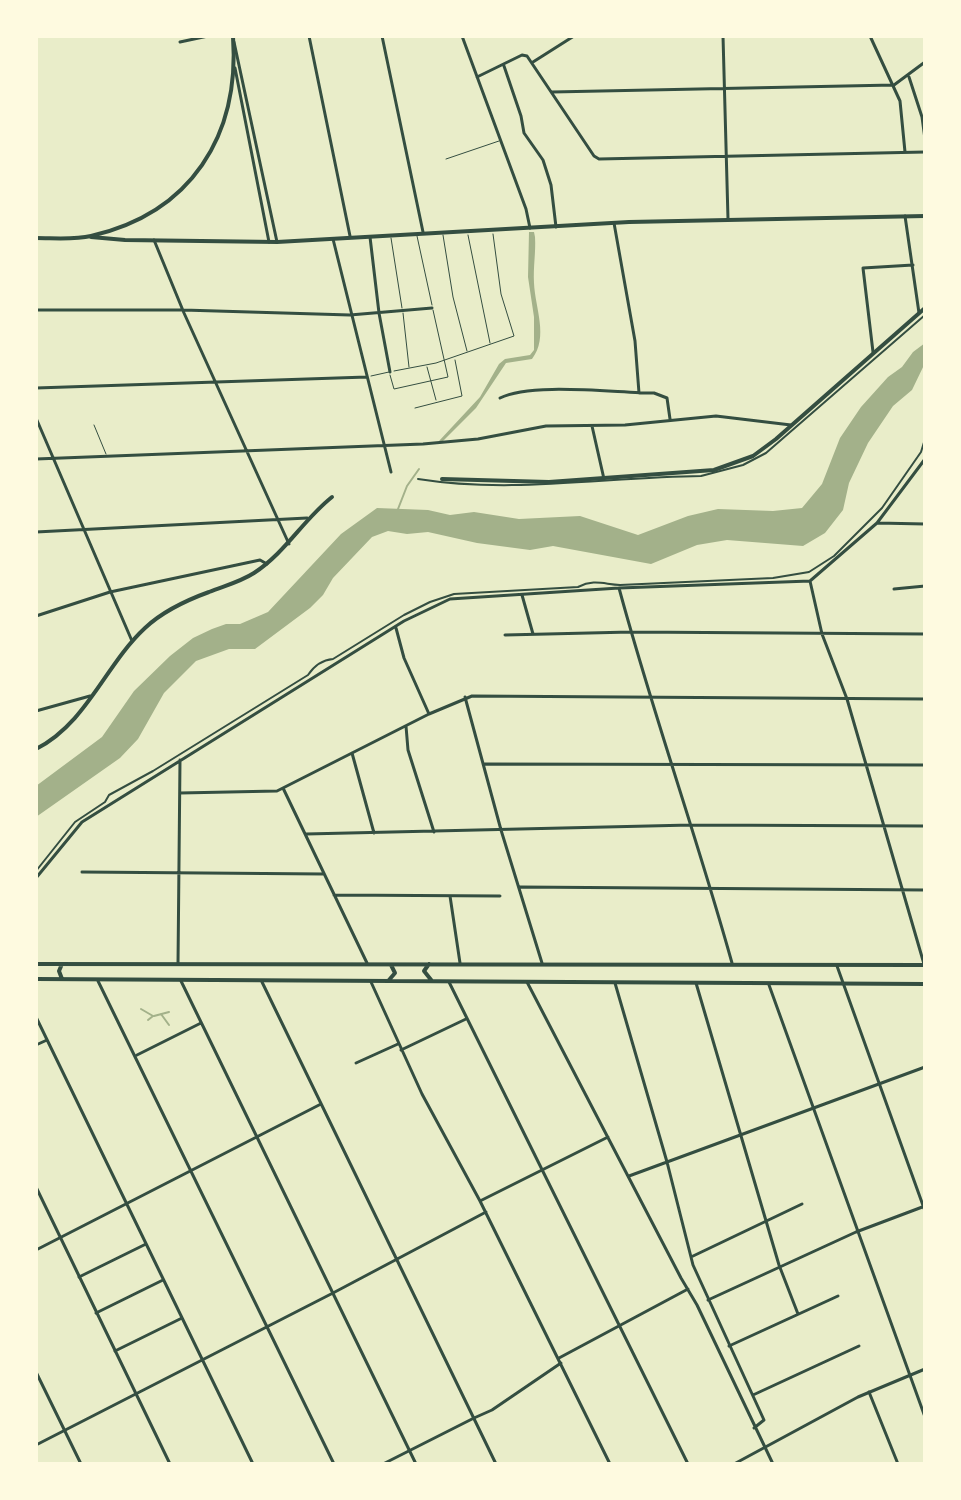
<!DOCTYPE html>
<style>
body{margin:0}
#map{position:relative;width:961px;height:1500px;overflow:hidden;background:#e9edc9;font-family:"Fira Sans Condensed",sans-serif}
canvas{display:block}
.frame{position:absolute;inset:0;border:38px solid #fefae0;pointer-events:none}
</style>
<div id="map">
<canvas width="961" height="1500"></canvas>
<div class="frame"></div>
</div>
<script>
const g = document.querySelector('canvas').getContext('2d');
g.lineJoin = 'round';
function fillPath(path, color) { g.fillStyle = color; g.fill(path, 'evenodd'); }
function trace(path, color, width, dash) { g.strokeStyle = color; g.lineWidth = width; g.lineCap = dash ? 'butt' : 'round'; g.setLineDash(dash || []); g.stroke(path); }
fillPath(new Path2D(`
 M 529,232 L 534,232 L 535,237 C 536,252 533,267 534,283 C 535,308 549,337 532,359 L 506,363 L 476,408 L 443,441 L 439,441 L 480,397 L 499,364 L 505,359 L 530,355 L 534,350 L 534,317 L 528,277 Z
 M 925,343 L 925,363 L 912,390 L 893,406 L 868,443 L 849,483 L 843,510 L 825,533 L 803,546 L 727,540 L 697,545 L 651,564 L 553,546 L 530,550 L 477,543 L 428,532 L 407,534 L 388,531 L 372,537 L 333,578 L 323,595 L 310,608 L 255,649 L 229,649 L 196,661 L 164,693 L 138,739 L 120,758 L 36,817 L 36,786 L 102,737 L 134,691 L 170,656 L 193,638 L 212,629 L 226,624 L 240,624 L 268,612 L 341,534 L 377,508 L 428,510 L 450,515 L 474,512 L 519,519 L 580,516 L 638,535 L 688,516 L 718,509 L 773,511 L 802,508 L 822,484 L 840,438 L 861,407 L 888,377 L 902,367 L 913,352 Z`), '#a3b18a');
trace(new Path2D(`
 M 398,509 L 407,486 L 419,469
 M 141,1009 L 153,1016 L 148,1020
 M 161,1014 L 169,1025
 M 154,1016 L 169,1012`), '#a3b18a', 2);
trace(new Path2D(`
 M 446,159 L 499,141
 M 443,235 L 453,297 L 467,351
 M 468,235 L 490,343
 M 417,236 L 432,305
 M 391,238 L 402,308
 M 403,313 L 409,367
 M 427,367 L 436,400
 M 394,371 L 436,363 L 514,336 L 501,294 L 493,234
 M 390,375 L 394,389 L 448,377 L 433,310
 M 371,376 L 389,372
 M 415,408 L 462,396 L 455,360
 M 94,425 L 106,454`), '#344e41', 1);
trace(new Path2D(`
 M 418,479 C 512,494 606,477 701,476 L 743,465 L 766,453 L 925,315
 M 36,871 L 75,822 L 105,802 L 109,795 L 153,771 L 308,675 C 314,666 322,660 333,659 L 404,615 L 430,602 L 454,594 L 578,587 C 594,579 603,584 620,585 L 773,578 L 809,572 L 834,556 L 882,508 L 921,452 L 925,439`), '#344e41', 2);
trace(new Path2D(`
 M 309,36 L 350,236
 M 382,36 L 423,232
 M 462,36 L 526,209 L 530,228
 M 723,36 L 728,219
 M 870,36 L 900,101 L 905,152
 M 180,42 L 208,36
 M 533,62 L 574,36
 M 504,66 L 521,116 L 524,133 L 543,160 L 551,185 L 556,227
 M 477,77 L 522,55 L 527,56 L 594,156 L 599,159 L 925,152
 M 909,77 L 922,117 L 925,139
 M 552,92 L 894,85 L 925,62
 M 905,216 L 919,313
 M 614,223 L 635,341 L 639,393
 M 370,237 L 379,313 L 390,372
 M 333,239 L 391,472
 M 154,240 L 184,313 L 289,544
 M 36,310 L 183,310 L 350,315 L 432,308
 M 873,352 L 863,268 L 913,265
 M 36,388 L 367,377
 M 500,398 C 531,382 617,393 654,393 L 667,398 L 670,419
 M 36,418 L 132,641
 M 592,426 L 604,479
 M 36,459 L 423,444 L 478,439 L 546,426 L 625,425 L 716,416 L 791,425
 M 877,523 L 925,524
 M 36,532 L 307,518
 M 810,581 L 822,634 L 847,699 L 924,964
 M 619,588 C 653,714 697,837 732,963
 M 894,589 L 925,586
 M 522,595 L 533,634
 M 36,616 L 110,592 L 260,560 L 267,564
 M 396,628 L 404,658 L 429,714
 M 505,635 L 631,632 L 925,634
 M 465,697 L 501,830 L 542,963
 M 36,711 L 90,696
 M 406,726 L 408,750 L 434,832
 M 352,753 L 374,833
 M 485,764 L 925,765
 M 283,788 L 367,963
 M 180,793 L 277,791 L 429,714 L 472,696 L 925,699
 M 306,834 L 691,825 L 925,826
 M 82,872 L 324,874
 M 36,878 L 82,822 L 404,621 L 450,599 L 619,588 L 810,581 L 877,523 L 925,459
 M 520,887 L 925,890
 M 334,895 L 500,896
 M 450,896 L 460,963
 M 178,964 L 180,760
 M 98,981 L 334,1464
 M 181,981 L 416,1464
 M 262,982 L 496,1464
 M 371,982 L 422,1094 L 480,1201 L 610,1464
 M 449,982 L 688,1464
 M 527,982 L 681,1278 L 697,1305 L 773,1464
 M 615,983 L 667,1162 L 693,1265 L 764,1420 L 754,1428
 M 696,983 L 779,1265 L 798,1314
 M 36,1017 L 253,1464
 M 36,1045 L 47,1040
 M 401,1050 L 466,1019
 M 137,1055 L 201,1023
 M 356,1063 L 398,1044
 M 629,1176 L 925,1067
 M 480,1201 L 608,1137
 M 36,1250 L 321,1104
 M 691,1257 L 802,1204
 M 79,1277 L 146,1244
 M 708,1300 L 856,1232 L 925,1206
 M 96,1313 L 163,1280
 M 729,1346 L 838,1296
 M 115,1351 L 182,1318
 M 559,1358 L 688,1289
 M 869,1392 L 898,1464
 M 753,1395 L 859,1346
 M 474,1418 L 492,1410 L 561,1363
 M 36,1445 L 333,1293 L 486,1212`), '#344e41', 3);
trace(new Path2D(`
 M 234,42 L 277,242
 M 235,68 L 269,242
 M 837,966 L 925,1211
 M 769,985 L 925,1417
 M 36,1187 L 170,1464
 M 36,1372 L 81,1464
 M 383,1464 L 474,1418
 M 734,1464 L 858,1397 L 925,1369`), '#344e41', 3);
trace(new Path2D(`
 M 91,237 L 125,240 L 277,242 L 629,222 L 925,216
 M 442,479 L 549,482 L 714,470 L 753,456 L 776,439 L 925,308
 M 36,749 C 87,723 105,665 145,628 C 163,611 187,600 209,592 C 224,586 240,582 254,573 C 286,552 303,520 332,497`), '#344e41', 4);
trace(new Path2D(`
 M 36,238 C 54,238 74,240 91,236 C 191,213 240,136 233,36
 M 36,964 L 925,965
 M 429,964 L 424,971 L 432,981
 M 36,979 L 925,984
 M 62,979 L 59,971 L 62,964
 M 389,980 L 395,973 L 391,965`), '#344e41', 4);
</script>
